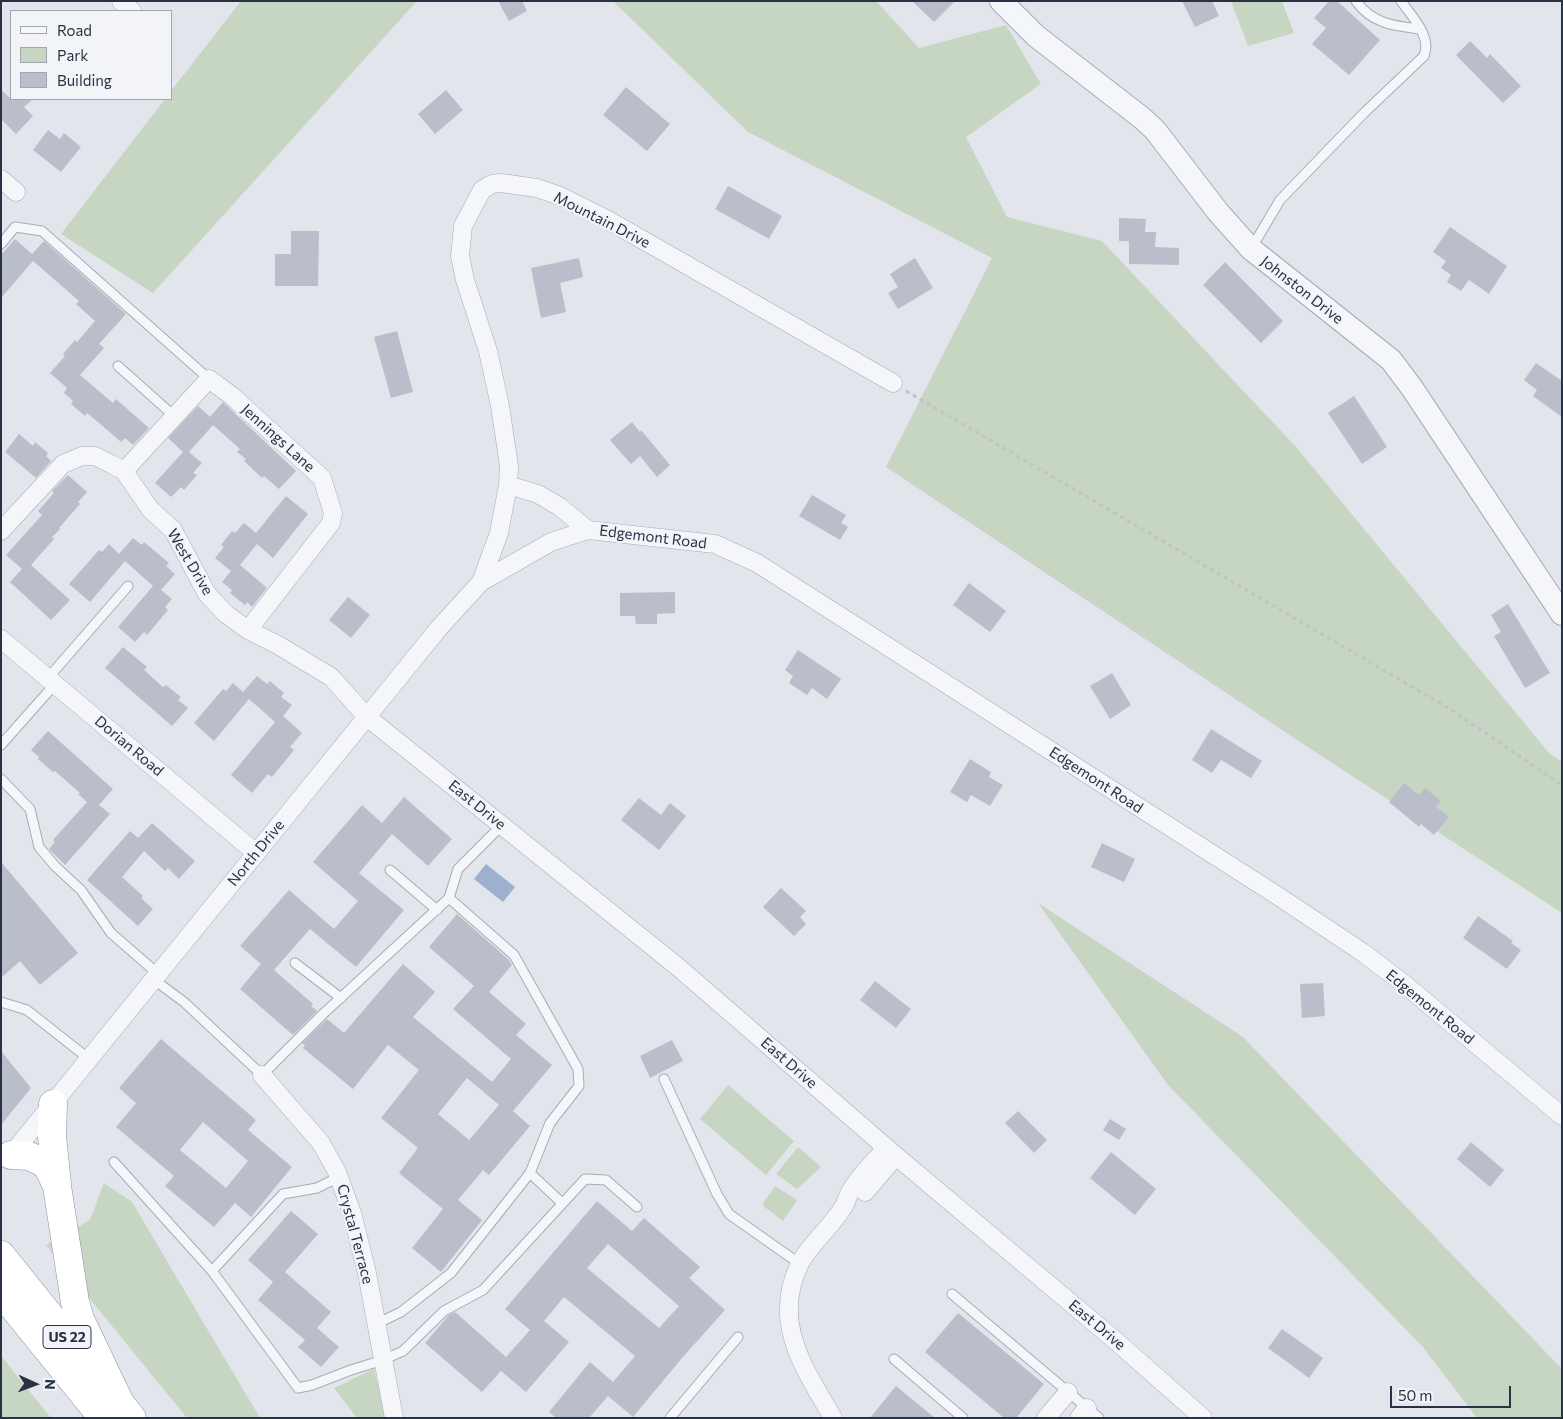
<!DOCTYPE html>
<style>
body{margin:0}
#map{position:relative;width:1563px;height:1419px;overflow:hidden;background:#e2e5eb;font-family:Commissioner,sans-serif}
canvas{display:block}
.frame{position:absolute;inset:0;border:2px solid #293145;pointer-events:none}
.legend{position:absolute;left:10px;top:10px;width:162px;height:90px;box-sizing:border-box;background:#f2f4f8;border:1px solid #a2a6b0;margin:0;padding:6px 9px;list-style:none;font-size:15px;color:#293145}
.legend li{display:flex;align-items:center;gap:10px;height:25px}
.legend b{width:25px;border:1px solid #a2a6b0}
.north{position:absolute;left:10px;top:1359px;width:50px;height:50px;-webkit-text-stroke:4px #f2f4f8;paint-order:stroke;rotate:92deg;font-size:14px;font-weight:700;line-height:20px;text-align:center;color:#293145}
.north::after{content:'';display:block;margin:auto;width:18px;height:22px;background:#293145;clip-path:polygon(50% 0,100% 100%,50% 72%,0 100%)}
.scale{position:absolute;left:1390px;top:1386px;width:121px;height:22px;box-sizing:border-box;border:2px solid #293145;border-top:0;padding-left:6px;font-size:15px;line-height:18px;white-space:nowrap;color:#293145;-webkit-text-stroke:4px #f2f4f8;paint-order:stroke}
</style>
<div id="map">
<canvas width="1563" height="1419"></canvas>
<div class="frame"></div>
<ul class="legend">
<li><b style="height:6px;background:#f5f6f9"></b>Road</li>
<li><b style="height:14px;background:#c7d6c3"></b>Park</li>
<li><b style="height:14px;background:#b9beca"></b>Building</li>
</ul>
<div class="north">N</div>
<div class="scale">50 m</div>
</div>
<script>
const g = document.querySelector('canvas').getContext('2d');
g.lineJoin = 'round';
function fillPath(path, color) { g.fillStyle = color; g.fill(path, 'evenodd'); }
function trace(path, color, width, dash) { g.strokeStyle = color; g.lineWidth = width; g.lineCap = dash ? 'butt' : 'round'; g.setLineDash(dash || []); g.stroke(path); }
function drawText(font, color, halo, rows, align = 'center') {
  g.font = font + ' Commissioner,sans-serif'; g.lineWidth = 4.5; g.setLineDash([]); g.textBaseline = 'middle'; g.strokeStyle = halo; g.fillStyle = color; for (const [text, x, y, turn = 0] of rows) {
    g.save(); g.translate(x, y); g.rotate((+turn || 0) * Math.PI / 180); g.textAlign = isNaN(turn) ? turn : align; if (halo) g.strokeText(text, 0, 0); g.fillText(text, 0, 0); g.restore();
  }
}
fillPath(new Path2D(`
 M 241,1 L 417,1 L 153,293 L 61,234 L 165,99 L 171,99 L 171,91 Z
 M 613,1 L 876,1 L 919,48 L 1006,25 L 1041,84 L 966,137 L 1007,217 L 1102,241 L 1297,448 L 1549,753 L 1562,762 L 1562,913 L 1297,740 L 886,467 L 992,258 L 748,132 Z
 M 1231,1 L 1282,1 L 1294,33 L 1248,46 Z
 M 1038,903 L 1243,1037 L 1562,1369 L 1562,1418 L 1477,1418 L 1422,1346 L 1168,1085 Z
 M 728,1085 L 794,1141 L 766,1175 L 700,1119 Z
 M 798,1147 L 821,1167 L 797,1189 L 776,1174 Z
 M 104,1183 L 132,1202 L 260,1418 L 187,1418 L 46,1245 L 90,1220 Z
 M 775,1186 L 797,1200 L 783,1221 L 762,1205 Z
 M 1,1356 L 51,1418 L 1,1418 Z
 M 374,1369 L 386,1418 L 357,1418 L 334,1388 Z`), '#c7d6c3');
fillPath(new Path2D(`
 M 486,864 L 515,887 L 503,902 L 474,879 Z`), '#9bb1cd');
fillPath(new Path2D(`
 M 498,1 L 522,1 L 527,11 L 509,21 Z
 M 912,1 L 955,1 L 934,22 Z
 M 1182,1 L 1212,1 L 1219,16 L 1195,27 Z
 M 1329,1 L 1337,1 L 1380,40 L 1349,75 L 1312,44 L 1326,28 L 1314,18 Z
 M 1470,41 L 1487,58 L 1490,54 L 1521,86 L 1503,103 L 1456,55 Z
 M 626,87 L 670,124 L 647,151 L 603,115 Z
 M 1,90 L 11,99 L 33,99 L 24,107 L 33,116 L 16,134 L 1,119 Z
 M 446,90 L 463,110 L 435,134 L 418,114 Z
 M 48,130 L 60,139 L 64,133 L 81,147 L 61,172 L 33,150 Z
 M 728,186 L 782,216 L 769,239 L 715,209 Z
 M 1119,218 L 1146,219 L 1145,232 L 1156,232 L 1155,247 L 1179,248 L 1179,265 L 1129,264 L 1129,241 L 1119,241 Z
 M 1450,227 L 1507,266 L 1489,294 L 1469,280 L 1461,291 L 1447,282 L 1451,275 L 1441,268 L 1446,261 L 1433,252 Z
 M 291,231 L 319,231 L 318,286 L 275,286 L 275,254 L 291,254 Z
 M 15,239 L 32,254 L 44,241 L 126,314 L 99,344 L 104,348 L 80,375 L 113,403 L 116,399 L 149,428 L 133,445 L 125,438 L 121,442 L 98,422 L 87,413 L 85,416 L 71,404 L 73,401 L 64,393 L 67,388 L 50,373 L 65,356 L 63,354 L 75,340 L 77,342 L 95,321 L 76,304 L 79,301 L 33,261 L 1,298 L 1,255 Z
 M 579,258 L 583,277 L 560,283 L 566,312 L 541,318 L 531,268 Z
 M 915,258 L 933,288 L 898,309 L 888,293 L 898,287 L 890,274 Z
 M 1225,262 L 1283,321 L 1261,343 L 1203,285 Z
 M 397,331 L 413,392 L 391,398 L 374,337 Z
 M 1536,363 L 1562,381 L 1562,417 L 1533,396 L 1537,390 L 1524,380 Z
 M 1354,396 L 1387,447 L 1362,464 L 1328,413 Z
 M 223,402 L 296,471 L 279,489 L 264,476 L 262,478 L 244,461 L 246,459 L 237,452 L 240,449 L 213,425 L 189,452 L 202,463 L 193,473 L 197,475 L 184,490 L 181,487 L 171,497 L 155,483 L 183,452 L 168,438 L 198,406 L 210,417 Z
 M 632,422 L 640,432 L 641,430 L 670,465 L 657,477 L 640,456 L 631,464 L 610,440 Z
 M 19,434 L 33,446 L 35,442 L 48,453 L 46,456 L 51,461 L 36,478 L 5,452 Z
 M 68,475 L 87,492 L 78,502 L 80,504 L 59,528 L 60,529 L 52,537 L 54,539 L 31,565 L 70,600 L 51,620 L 10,582 L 22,569 L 6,555 L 42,515 L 38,511 L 54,493 L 52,491 Z
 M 812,495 L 846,515 L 841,523 L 848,527 L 840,540 L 799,516 Z
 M 286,496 L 308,514 L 273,558 L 257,544 L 240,565 L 267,588 L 252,607 L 247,602 L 245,605 L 230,593 L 232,590 L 222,582 L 231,571 L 215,558 L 224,547 L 221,545 L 232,531 L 235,533 L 244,523 L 256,533 Z
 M 133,538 L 142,545 L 144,542 L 169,563 L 166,566 L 175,574 L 161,590 L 172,599 L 165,607 L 168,610 L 147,635 L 144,632 L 135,642 L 118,627 L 153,586 L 125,561 L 90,602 L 69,584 L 99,550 L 102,552 L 109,544 L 119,554 Z
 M 969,583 L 1006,611 L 990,632 L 953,605 Z
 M 675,592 L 675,613 L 657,614 L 657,624 L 636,624 L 635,616 L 620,616 L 620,593 Z
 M 348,597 L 370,615 L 351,638 L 329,620 Z
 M 1508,604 L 1550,673 L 1525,688 L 1494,636 L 1501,632 L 1491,615 Z
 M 123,647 L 147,667 L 144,670 L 163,687 L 166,685 L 181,697 L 178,700 L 188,708 L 172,726 L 105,668 Z
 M 798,650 L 841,679 L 827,699 L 812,688 L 807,695 L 789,683 L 793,676 L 785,670 Z
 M 1112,673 L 1131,705 L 1110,719 L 1090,686 Z
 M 257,676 L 267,684 L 270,681 L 284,693 L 281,697 L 292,705 L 283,716 L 302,733 L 290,747 L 294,750 L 272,777 L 268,774 L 252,793 L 231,775 L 275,722 L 249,699 L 214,741 L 194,723 L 223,689 L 226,691 L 233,683 L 243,692 Z
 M 1211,729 L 1262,761 L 1251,778 L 1221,760 L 1212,773 L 1192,760 Z
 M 48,731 L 113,789 L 99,805 L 110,814 L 65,865 L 49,849 L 55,842 L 53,840 L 87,802 L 78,794 L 80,793 L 55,771 L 53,772 L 38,759 L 39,757 L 31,750 Z
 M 970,759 L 991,772 L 989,777 L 1003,785 L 990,806 L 971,795 L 967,802 L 950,792 Z
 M 1404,783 L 1419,795 L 1425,788 L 1441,801 L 1436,807 L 1449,817 L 1434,835 L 1421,824 L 1419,827 L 1389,802 Z
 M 404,797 L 452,839 L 428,866 L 392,834 L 359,873 L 404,910 L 356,967 L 310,929 L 274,970 L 313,1004 L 311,1006 L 317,1011 L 293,1035 L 240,989 L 261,964 L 240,946 L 289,890 L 334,929 L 358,901 L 313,862 L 362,805 L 382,823 Z
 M 639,798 L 661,815 L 670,803 L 686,816 L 659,850 L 621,820 Z
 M 152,823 L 195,861 L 179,879 L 168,868 L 165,871 L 144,851 L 122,877 L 143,896 L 141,898 L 153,909 L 138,926 L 87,880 L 130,831 L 138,838 Z
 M 1102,843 L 1135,859 L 1124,882 L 1091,867 Z
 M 1,862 L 78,953 L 40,985 L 20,961 L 1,978 Z
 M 781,888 L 806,911 L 800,917 L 806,924 L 794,936 L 763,907 Z
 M 457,914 L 509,960 L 512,965 L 489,992 L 526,1024 L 516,1035 L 552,1065 L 513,1111 L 530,1126 L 489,1175 L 483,1170 L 458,1200 L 482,1220 L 441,1272 L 412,1248 L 443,1209 L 399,1173 L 418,1148 L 381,1118 L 419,1070 L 388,1045 L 353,1089 L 303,1048 L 305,1045 L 302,1043 L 327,1019 L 344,1033 L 403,964 L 435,992 L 413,1017 L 492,1082 L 511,1059 L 453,1009 L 474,986 L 429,947 ZM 467,1078 L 499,1105 L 469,1140 L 438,1114 Z
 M 1478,916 L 1513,941 L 1511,943 L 1521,950 L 1507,969 L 1463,938 Z
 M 875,981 L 911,1009 L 896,1028 L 860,1000 Z
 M 1323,983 L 1325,1016 L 1302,1018 L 1300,984 Z
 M 161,1039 L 256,1120 L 248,1130 L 292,1167 L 251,1217 L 235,1203 L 214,1227 L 165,1186 L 174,1176 L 116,1127 L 136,1103 L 119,1088 ZM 203,1122 L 248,1161 L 226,1188 L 180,1150 Z
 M 672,1040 L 683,1061 L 650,1078 L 640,1056 Z
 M 1,1051 L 31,1088 L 1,1125 Z
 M 1018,1111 L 1047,1140 L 1034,1153 L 1005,1123 Z
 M 1110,1119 L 1126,1129 L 1119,1140 L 1103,1130 Z
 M 1471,1142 L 1504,1170 L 1490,1187 L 1457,1159 Z
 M 1111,1152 L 1156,1189 L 1135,1215 L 1090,1178 Z
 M 597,1201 L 632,1231 L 644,1218 L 700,1267 L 689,1278 L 725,1310 L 682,1358 L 633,1417 L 608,1396 L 589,1418 L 556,1418 L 549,1412 L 590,1362 L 613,1382 L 635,1356 L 564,1297 L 544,1321 L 569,1342 L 526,1392 L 501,1371 L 482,1392 L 425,1343 L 449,1315 L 455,1312 L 506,1357 L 530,1330 L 505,1309 ZM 608,1244 L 679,1306 L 659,1328 L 587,1268 Z
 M 291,1211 L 318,1234 L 285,1272 L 331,1312 L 317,1328 L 339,1347 L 321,1367 L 298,1347 L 305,1340 L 258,1300 L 273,1282 L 248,1260 Z
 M 958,1313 L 1044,1384 L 1016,1418 L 1004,1418 L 925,1352 Z
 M 1282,1329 L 1323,1358 L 1309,1378 L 1268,1348 Z
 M 896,1386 L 935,1418 L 870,1418 Z`), '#b9beca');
const service = new Path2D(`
 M 1356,1 C 1372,24 1395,26 1420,29
 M 1,244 L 15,227 L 42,231 L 209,379
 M 1251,249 L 1280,200 L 1364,113 L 1424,56 C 1432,36 1412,17 1401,1
 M 118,366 L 174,416
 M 48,678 L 128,586
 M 1,745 L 55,684
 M 1,779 L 30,809 L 39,847 L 55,866 L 81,890 L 111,933 L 157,973
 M 390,870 L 437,910
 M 449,898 L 514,955 L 578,1069 L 579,1086 L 550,1123 L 530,1173 L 562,1203
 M 295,963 L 341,998
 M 153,979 L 184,1002 L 262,1075 L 323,1014 L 449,898 L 458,869 L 502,825
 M 1,1002 L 27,1010 L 89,1059
 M 664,1079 L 717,1194 L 729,1214 L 800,1264
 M 114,1162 L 212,1271 L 298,1388 L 312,1385 L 351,1370 L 383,1360 L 403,1351 L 444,1311 L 483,1290 L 585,1179 L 606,1180 L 637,1207
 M 212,1271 L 283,1194 L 317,1188 L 339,1177
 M 952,1294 L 1099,1418
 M 376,1324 L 401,1312 L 451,1273 L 530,1173
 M 894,1359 L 963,1418
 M 670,1418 L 738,1337`);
const minor = new Path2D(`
 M 121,1 L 132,11
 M 1,179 L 16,192
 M 124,471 L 209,379 L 232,396 L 322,478 L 333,513 L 331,523 L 248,630
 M 588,530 L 715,544 L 757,563 L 1278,896 L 1362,952 L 1403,983 L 1562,1116
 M 1,531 L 63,464 L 82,456 L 95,456 L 111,464 L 124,471 L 150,509 L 173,530 L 207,594 L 226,614 L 248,630 L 278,645 L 331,677 L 367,717 L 678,967 L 896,1156 L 1116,1341 L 1203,1418
 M 481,582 L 551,542 L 588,530 L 560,507 L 538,494 L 508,485
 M 1,639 L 256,853
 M 262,1075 L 321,1143 L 337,1172 L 352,1213 L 367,1273 L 394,1418
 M 11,1155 L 439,628 L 481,582 L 499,533 L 508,485 L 509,466 L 500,406 L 488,351 L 465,280 L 460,256 L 463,226 L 482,190 L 492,184 L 501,183 L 537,188 L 560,196 L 608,220 L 893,383
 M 865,1192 L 896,1156
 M 833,1418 C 804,1368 771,1322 800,1263 C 811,1243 830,1228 842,1209 C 846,1204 847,1197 850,1192 C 859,1176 874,1162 886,1148
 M 1046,1418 L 1068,1392
 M 1079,1418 L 1087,1408`);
const tertiary = new Path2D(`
 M 1001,1 L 1036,36 L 1142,118 L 1155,130 L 1218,212 L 1251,249 L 1391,360 L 1412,388 L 1562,614`);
const trunk = new Path2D(`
 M 53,1104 L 52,1136 L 57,1184
 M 11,1155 L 29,1156 L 42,1162 L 48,1167 L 57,1186 L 75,1302 L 80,1319 L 119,1401
 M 1,1255 L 132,1418
 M 1,1292 L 103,1418`);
trace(service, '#a7abb6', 11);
trace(minor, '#a7abb6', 19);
trace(tertiary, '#a7abb6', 24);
trace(trunk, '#8891a3', 29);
trace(new Path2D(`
 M 906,391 L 1450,709 L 1562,785`), '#c0c3ca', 3, [4, 4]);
trace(service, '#f5f6f9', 9);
trace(minor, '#f5f6f9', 18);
trace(tertiary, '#f5f6f9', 22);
trace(trunk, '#fff', 28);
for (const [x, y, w] of [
 [67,1337,48]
]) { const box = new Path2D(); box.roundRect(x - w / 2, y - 11.5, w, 23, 4); g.fillStyle = '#f2f4f8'; g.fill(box); trace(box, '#293145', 1); }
drawText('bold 14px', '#293145', null, [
 ["US 22",67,1337]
]);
drawText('15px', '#293145', '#f2f4f8', [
 ["Mountain Drive",602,220,27],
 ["Johnston Drive",1302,290,38],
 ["Jennings Lane",278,438,42],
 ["Edgemont Road",653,537,7],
 ["West Drive",190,562,59],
 ["Dorian Road",129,746,40],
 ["Edgemont Road",1096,780,33],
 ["East Drive",477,805,39],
 ["North Drive",256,853,-51],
 ["Edgemont Road",1430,1007,39],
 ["East Drive",789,1063,41],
 ["Crystal Terrace",355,1234,75],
 ["East Drive",1097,1325,40]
]);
</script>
